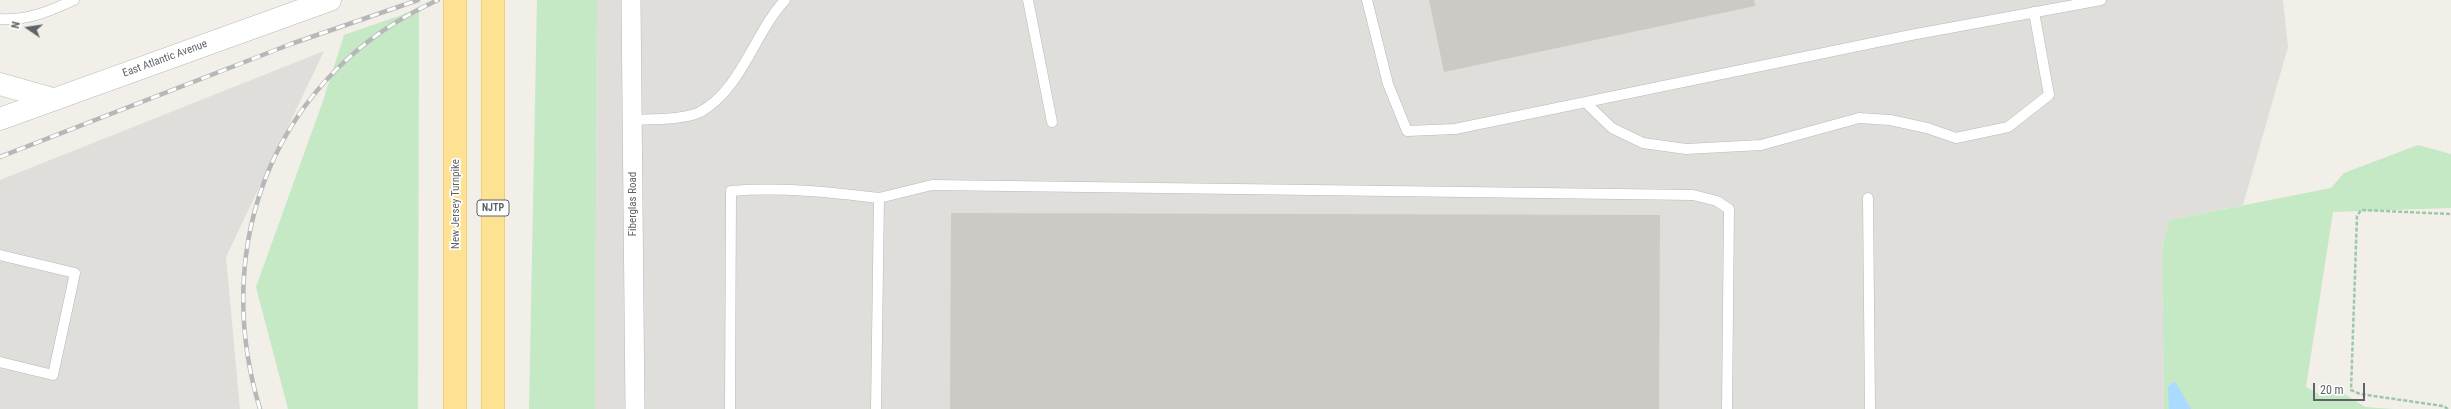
<!DOCTYPE html>
<style>
body{margin:0}
#map{position:relative;width:2451px;height:409px;overflow:hidden;background:#f1efe8;font-family:"Roboto Condensed",sans-serif}
canvas{display:block}
.north{position:absolute;left:8px;top:8px;width:40px;height:40px;-webkit-text-stroke:3px #fff;paint-order:stroke;rotate:283deg;font-size:11px;font-weight:700;line-height:16px;text-align:center;color:#5f6368}
.north::after{content:'';display:block;margin:auto;width:14px;height:18px;background:#5f6368;clip-path:polygon(50% 0,100% 100%,50% 72%,0 100%)}
.scale{position:absolute;left:2313px;top:383px;width:52px;height:18px;box-sizing:border-box;border:2px solid #5f6368;border-top:0;padding-left:5px;font-size:12px;line-height:14px;white-space:nowrap;color:#5f6368;-webkit-text-stroke:3px #fff;paint-order:stroke}
</style>
<div id="map">
<canvas width="2451" height="409"></canvas>
<div class="north">N</div>
<div class="scale">20 m</div>
</div>
<script>
const g = document.querySelector('canvas').getContext('2d');
g.lineJoin = 'round';
function fillPath(path, color) { g.fillStyle = color; g.fill(path, 'evenodd'); }
function trace(path, color, width, dash) { g.strokeStyle = color; g.lineWidth = width; g.lineCap = dash ? 'butt' : 'round'; g.setLineDash(dash || []); g.stroke(path); }
function drawText(font, color, halo, rows, align = 'center') {
  g.font = font + ' "Roboto Condensed",sans-serif'; g.lineWidth = 3.5; g.setLineDash([]); g.textBaseline = 'middle'; g.strokeStyle = halo; g.fillStyle = color; for (const [text, x, y, turn = 0] of rows) {
    g.save(); g.translate(x, y); g.rotate((+turn || 0) * Math.PI / 180); g.textAlign = isNaN(turn) ? turn : align; if (halo) g.strokeText(text, 0, 0); g.fillText(text, 0, 0); g.restore();
  }
}
fillPath(new Path2D(`
 M 597,0 L 2283,0 L 2288,47 L 2243,205 L 2169,220 L 2162,249 L 2164,409 L 595,409 Z
 M 324,51 L 226,257 L 240,409 L 0,409 L 0,180 Z`), '#e0deda');
fillPath(new Path2D(`
 M 537,0 L 597,0 L 595,409 L 529,409 Z
 M 419,9 L 418,409 L 288,409 L 256,287 L 323,101 L 344,35 Z
 M 2418,145 L 2451,154 L 2451,208 L 2333,212 L 2306,387 L 2322,396 L 2343,393 L 2365,407 L 2393,409 L 2164,409 L 2162,249 L 2169,220 L 2331,188 L 2344,173 Z`), '#c5e8c5');
fillPath(new Path2D(`
 M 2173,382 L 2176,383 L 2191,409 L 2169,409 L 2168,387 Z`), '#aadaff');
fillPath(new Path2D(`
 M 1429,0 L 1754,0 L 1755,6 L 1444,72 Z
 M 951,213 L 1660,215 L 1659,409 L 950,409 Z`), '#cccac5');
const service = new Path2D(`
 M 1028,0 L 1052,122
 M 1367,0 L 1388,84 L 1407,131 L 1455,129 L 1911,35 L 2101,0
 M 0,19 C 27,21 50,11 74,0
 M 1585,102 L 1612,128 L 1643,143 L 1686,149 L 1761,145 L 1859,118 L 1890,120 L 1927,128 L 1956,138 L 2008,127 L 2049,95 L 2034,12
 M 633,120 C 651,119 684,120 700,112 C 741,90 755,32 785,0
 M 1868,198 L 1870,409
 M 0,255 L 75,273 L 53,375 L 0,362
 M 730,409 L 731,191 C 781,187 829,192 879,198
 M 876,409 L 879,198 L 932,185 L 1693,195 L 1717,201 L 1729,209 L 1727,409`);
const minor = new Path2D(`
 M 631,0 L 635,409`);
const tertiary = new Path2D(`
 M 0,119 L 330,0`);
const secondary = new Path2D(`
 M 0,84 L 53,99`);
const motorway = new Path2D(`
 M 455,409 L 455,0
 M 493,409 L 493,0`);
trace(service, '#b5b8bc', 11);
trace(minor, '#b5b8bc', 20);
trace(tertiary, '#b5b8bc', 23);
trace(secondary, '#b6babf', 23);
trace(motorway, '#f9ab00', 23);
trace(new Path2D(`
 M 2448,409 L 2443,406 L 2360,394 L 2351,390 L 2357,216 L 2361,210 L 2451,214`), '#9cc7a9', 2.5, [4, 2]);
trace(service, '#fff', 10);
trace(minor, '#fff', 19);
trace(tertiary, '#fff', 22);
trace(secondary, '#fff', 22);
trace(motorway, '#fde293', 22);
const rail = new Path2D(`
 M 0,157 L 291,44 L 418,0
 M 260,409 C 209,242 276,73 438,0`);
trace(rail, '#b6b7b8', 4.5);
trace(rail, '#fff', 3, [9]);
for (const [x, y, w] of [
 [493,208,32]
]) { const box = new Path2D(); box.roundRect(x - w / 2, y - 8, w, 16, 3); g.fillStyle = '#fff'; g.fill(box); trace(box, '#5f6368', 1); }
drawText('bold 10px', '#5f6368', null, [
 ["NJTP",493,208]
]);
drawText('11px', '#5f6368', '#fff', [
 ["East Atlantic Avenue",165,59,-20],
 ["New Jersey Turnpike",456,204,-90],
 ["Fiberglas Road",633,204,-90]
]);
</script>
